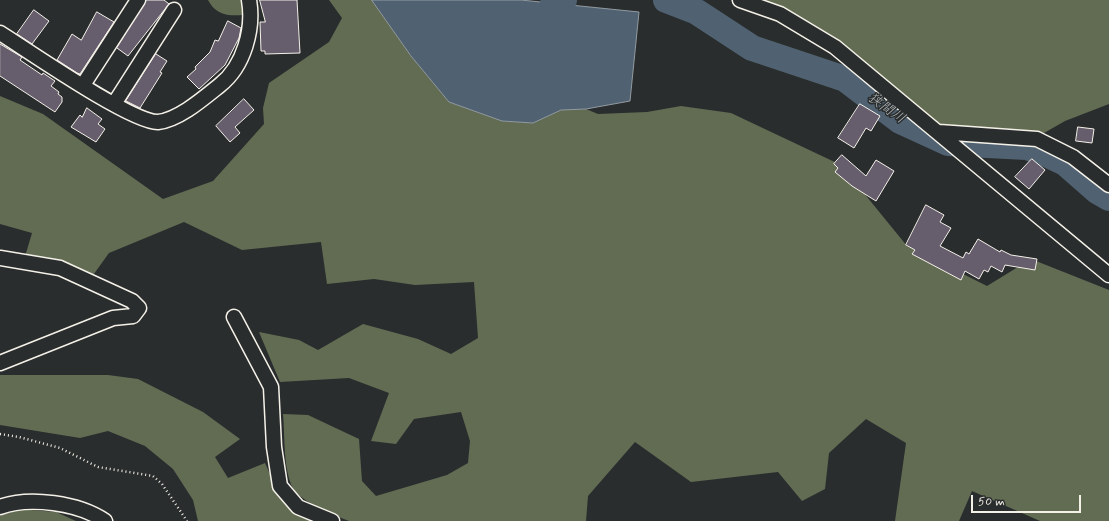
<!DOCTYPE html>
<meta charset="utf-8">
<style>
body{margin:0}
#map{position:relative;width:1109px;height:521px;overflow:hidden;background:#2a2d2e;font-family:Mynerve,sans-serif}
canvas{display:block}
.scale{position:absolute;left:971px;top:495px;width:110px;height:18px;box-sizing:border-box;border:2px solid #f4f1e8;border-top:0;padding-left:5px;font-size:12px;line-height:14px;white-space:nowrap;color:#f4f1e8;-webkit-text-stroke:3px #2a2d2e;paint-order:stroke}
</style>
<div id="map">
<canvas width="1109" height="521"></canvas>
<div class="scale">50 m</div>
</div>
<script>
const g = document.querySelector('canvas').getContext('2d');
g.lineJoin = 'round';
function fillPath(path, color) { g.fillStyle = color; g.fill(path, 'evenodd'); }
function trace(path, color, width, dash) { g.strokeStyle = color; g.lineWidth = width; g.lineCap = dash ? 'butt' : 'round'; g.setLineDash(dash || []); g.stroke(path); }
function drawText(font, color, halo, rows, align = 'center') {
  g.font = font + ' Mynerve,"Klee One",sans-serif'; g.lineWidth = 3; g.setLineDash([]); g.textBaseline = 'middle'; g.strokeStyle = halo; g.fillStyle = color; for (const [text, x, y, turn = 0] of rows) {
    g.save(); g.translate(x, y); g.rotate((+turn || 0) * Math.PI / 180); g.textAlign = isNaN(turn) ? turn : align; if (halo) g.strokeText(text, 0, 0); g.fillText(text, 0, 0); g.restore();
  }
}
fillPath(new Path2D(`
 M 208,0 L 243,0 L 243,15 C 227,16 216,15 208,0 Z
 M 329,0 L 372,0 L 411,56 L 449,102 L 502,121 L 533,123 L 561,110 L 586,109 L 598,114 L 647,112 L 681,106 L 731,113 L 841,165 L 907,246 L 987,286 L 1031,259 L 1109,290 L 1109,521 L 1040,521 L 972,491 L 959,521 L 895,521 L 906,443 L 866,419 L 829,453 L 825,489 L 802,501 L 778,472 L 691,482 L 635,442 L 588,496 L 586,521 L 349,521 C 334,515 301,502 293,488 C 283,470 285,435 283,414 L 308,415 L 359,439 L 362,481 L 376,496 L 447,475 L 468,463 L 470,441 L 461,412 L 414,419 L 396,444 L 371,441 L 389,393 L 349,378 L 280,382 L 259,332 L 299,340 L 318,350 L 363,324 L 418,339 L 451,354 L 478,338 L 474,282 L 415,285 L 374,279 L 327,284 L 321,242 L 242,250 L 184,222 L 109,253 L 91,278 L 24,260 L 32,233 L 0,224 L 0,96 L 43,114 L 163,199 L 213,181 L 264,124 L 263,108 L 269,83 L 329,42 L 342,18 Z
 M 754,0 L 1109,0 L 1109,104 L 1065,121 L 1044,133 L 941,125 L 840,45 Z
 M 0,375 L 108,375 L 138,379 L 203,412 L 240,439 L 215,457 L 228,478 L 265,463 L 277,490 L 319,521 L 198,521 L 193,500 L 173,469 L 145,446 L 108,431 L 80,438 L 0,425 Z
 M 19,509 L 56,512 L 76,521 L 0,521 L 0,516 Z`), '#626c53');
const water = new Path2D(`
 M 372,0 L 521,0 L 639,12 L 630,101 L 586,109 L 561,110 L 533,123 L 502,121 L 449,102 L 411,56 Z`);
fillPath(water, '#506272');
trace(water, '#929ba1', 1);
trace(new Path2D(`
 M 666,0 L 697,12 L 752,48 L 845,79 L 900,121 L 948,143 L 1027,147 L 1046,154 L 1065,163 L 1097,191 L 1109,198
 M 553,4 L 564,0`), '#506272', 26);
const building = new Path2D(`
 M 146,0 L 164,0 L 169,4 L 128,56 L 117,48 Z
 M 260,0 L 297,0 L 300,53 L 265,54 L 265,51 L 261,51 L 260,22 L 265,22 Z
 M 34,10 L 49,21 L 32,44 L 17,34 Z
 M 97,12 L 114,22 L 80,74 L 77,73 L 57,60 L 72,34 L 81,40 Z
 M 228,21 L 241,28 L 239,38 L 225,65 L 199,89 L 187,77 L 196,69 L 195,67 L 210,52 L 215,40 L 218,41 Z
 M 0,44 L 22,57 L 20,60 L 42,75 L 43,73 L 55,81 L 51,86 L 59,92 L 58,94 L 62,97 L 62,102 L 55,112 L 0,76 Z
 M 156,54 L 167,61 L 160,72 L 162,73 L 140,108 L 126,101 Z
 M 244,99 L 254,110 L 235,127 L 240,133 L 230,142 L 216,126 Z
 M 860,104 L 880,116 L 871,131 L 866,128 L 854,148 L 838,138 Z
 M 87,108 L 102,119 L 98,124 L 105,129 L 96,142 L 71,127 L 80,115 L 82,117 Z
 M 1078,127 L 1094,129 L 1092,143 L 1076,141 Z
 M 842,155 L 866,176 L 876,160 L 894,171 L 876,201 L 852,186 L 835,172 L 838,168 L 834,164 Z
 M 1032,159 L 1045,170 L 1029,189 L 1015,177 Z
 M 926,205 L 944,215 L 940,222 L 951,228 L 940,246 L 963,258 L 966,252 L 969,254 L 978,239 L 1000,252 L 1001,250 L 1011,255 L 1037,259 L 1035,270 L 1005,265 L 1002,272 L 991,266 L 988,272 L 984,270 L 979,279 L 965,271 L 961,280 L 912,254 L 915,250 L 906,245 Z`);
fillPath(building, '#665d6d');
trace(building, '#f4f1e8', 1);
const minor = new Path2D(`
 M 740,0 L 780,14 L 835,47 L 1109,275
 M 0,33 C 27,50 132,123 158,122 C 179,120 205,97 220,85 C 244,66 254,29 249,0
 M 83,85 L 138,0
 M 114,104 L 174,10
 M 939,132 L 1037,139 L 1073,157 L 1109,185
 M 0,258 L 60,268 L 132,301 L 139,308 L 133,316 L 113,318 L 0,363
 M 234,317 L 271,387 L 274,447 L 280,486 L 298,507 L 332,521
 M 0,507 C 29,496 79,503 105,521`);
trace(minor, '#f4f1e8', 17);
trace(new Path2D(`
 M 0,434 L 19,437 L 60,448 L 98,467 L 153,476 L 162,484 L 187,521`), '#f4f1e8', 2.5, [1, 3]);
trace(minor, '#2a2d2e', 14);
drawText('italic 14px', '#b2b8b9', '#2a2d2e', [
 ["狭間川",886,109,35]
]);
</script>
